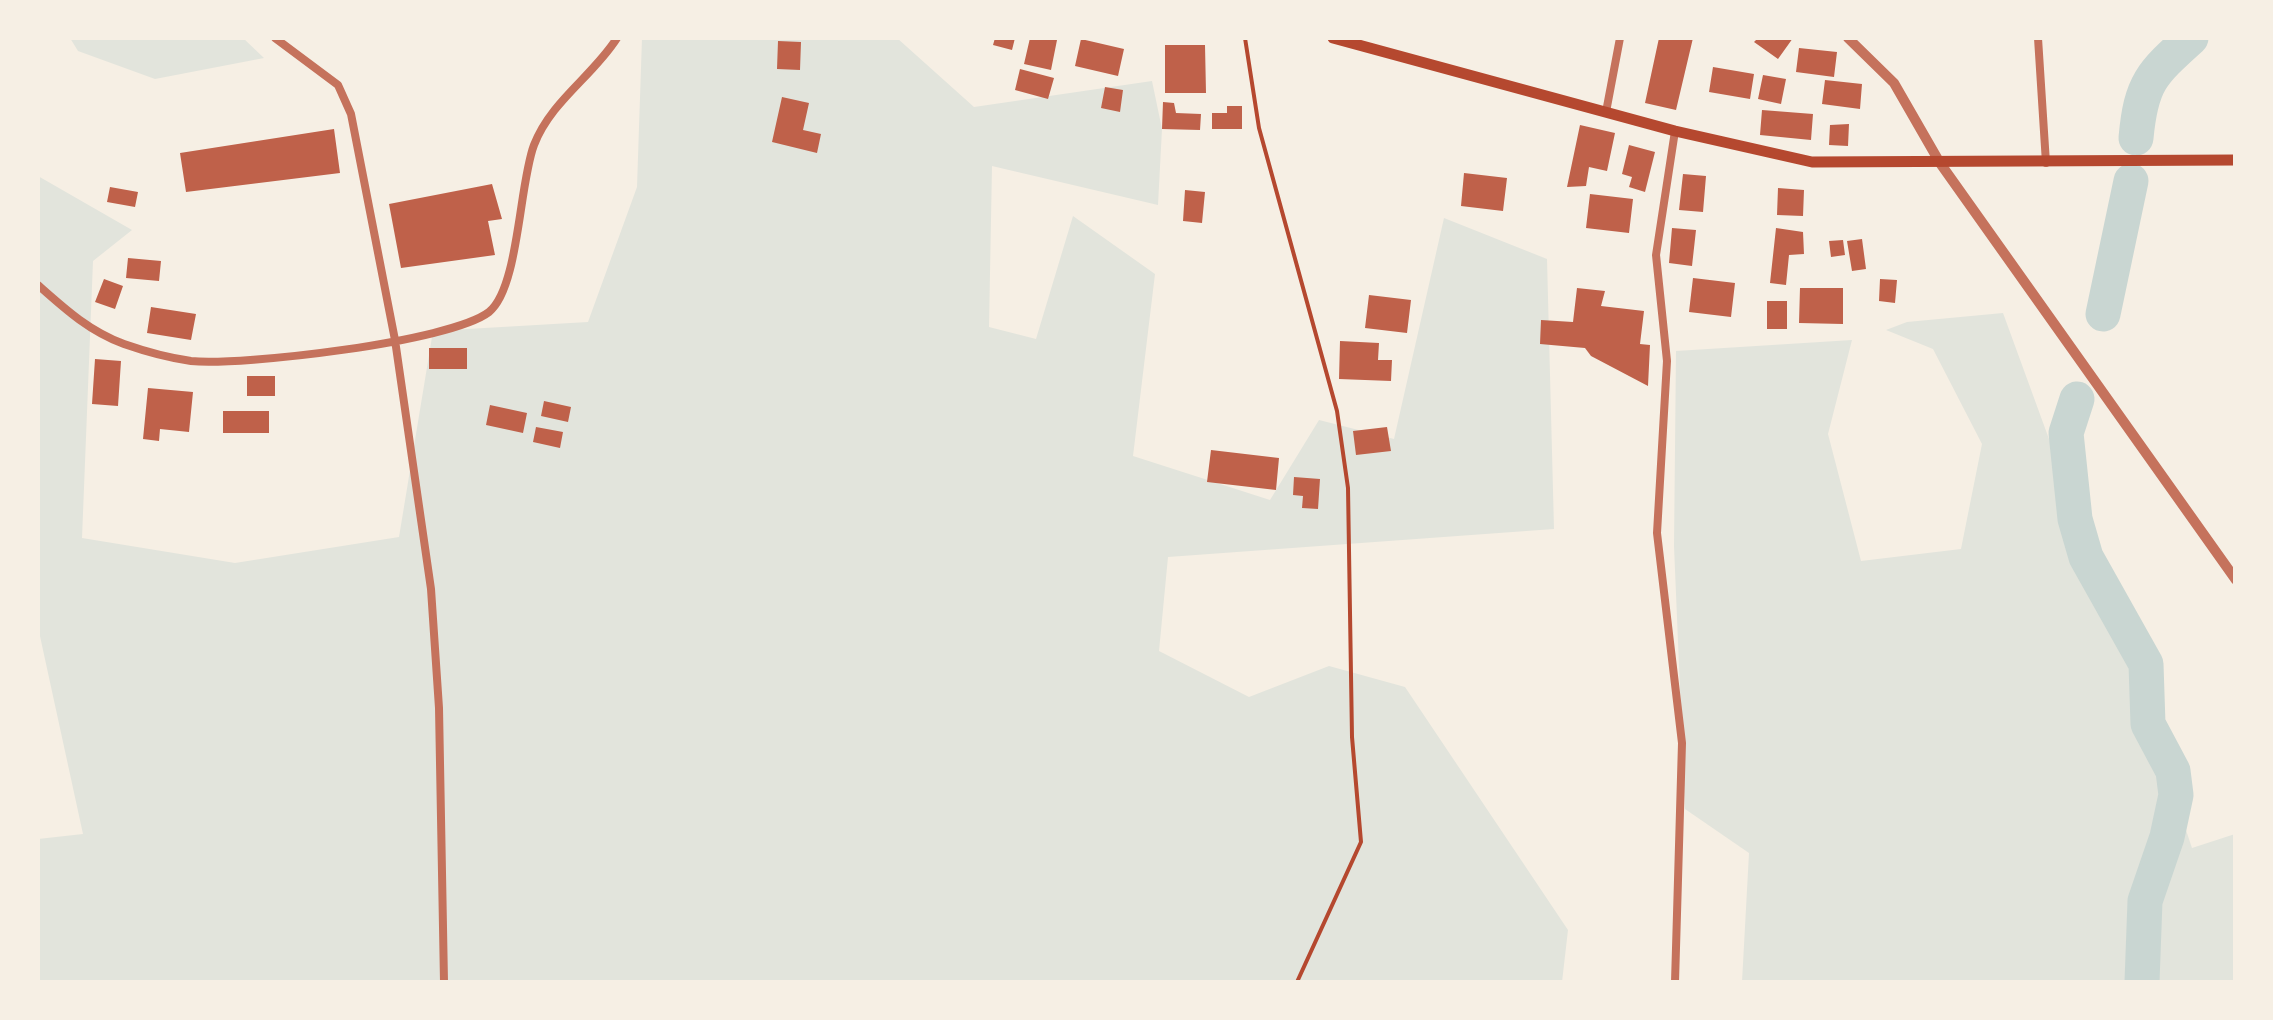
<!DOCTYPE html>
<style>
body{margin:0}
#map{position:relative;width:2273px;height:1020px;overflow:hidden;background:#f6efe4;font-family:"PT Sans Narrow",sans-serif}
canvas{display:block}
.frame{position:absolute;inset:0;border:40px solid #f6efe4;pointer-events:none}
</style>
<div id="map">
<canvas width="2273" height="1020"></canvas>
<div class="frame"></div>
</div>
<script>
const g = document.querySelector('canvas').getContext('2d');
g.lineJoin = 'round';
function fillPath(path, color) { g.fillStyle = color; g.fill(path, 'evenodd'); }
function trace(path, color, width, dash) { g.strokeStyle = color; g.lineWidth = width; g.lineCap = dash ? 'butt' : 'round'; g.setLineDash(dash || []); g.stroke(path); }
fillPath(new Path2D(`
 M 70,38 L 243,38 L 264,58 L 155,79 L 78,51 Z
 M 642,38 L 897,38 L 974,107 L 1152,81 L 1162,129 L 1158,205 L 992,166 L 989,327 L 1036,339 L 1073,216 L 1155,274 L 1133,456 L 1270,500 L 1319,420 L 1394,439 L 1444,218 L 1547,259 L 1554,529 L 1168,557 L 1159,651 L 1249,697 L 1329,666 L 1405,687 L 1568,930 L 1562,982 L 38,982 L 38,839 L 83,834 L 38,627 L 38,176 L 132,230 L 93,261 L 82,538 L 235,563 L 399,537 L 433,331 L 588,322 L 637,187 Z
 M 2003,313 L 2122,639 L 2192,848 L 2235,834 L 2235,982 L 1742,982 L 1749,853 L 1685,809 L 1674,546 L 1676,351 L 1852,340 L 1828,434 L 1861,561 L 1961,549 L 1982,444 L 1933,349 L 1886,330 L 1907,322 Z`), '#e2e4dc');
trace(new Path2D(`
 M 2136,138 C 2141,83 2151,74 2191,38
 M 2103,314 L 2131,181
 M 2077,399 L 2066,433 L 2075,519 L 2086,557 L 2146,664 L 2148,724 L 2173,771 L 2176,795 L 2167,837 L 2145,901 L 2142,982`), '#c9d6d2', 35);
fillPath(new Path2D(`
 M 995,38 L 1015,38 L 1012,50 L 993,45 Z
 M 1030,38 L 1057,40 L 1051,70 L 1024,64 Z
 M 1659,38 L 1693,38 L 1676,110 L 1645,103 Z
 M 1758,38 L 1793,38 L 1778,59 L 1754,42 Z
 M 1081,39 L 1124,49 L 1118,76 L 1075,66 Z
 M 778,41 L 801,42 L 800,70 L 777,69 Z
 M 1165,45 L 1205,45 L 1206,93 L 1165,93 Z
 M 1799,48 L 1837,52 L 1834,77 L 1796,72 Z
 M 1713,67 L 1754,74 L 1750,99 L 1709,92 Z
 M 1020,69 L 1054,78 L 1048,99 L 1015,90 Z
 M 1763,75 L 1786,79 L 1781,104 L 1758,99 Z
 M 1825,80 L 1862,84 L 1860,109 L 1822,104 Z
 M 1105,87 L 1123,90 L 1120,112 L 1101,108 Z
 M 782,97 L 809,103 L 803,130 L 821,134 L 817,153 L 772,142 Z
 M 1163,102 L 1174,103 L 1176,113 L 1201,114 L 1200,130 L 1162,129 Z
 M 1227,106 L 1242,106 L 1242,129 L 1212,129 L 1212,113 L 1227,113 Z
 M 1762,110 L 1813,114 L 1811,140 L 1760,135 Z
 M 1849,124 L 1848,146 L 1829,145 L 1830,125 Z
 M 1580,125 L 1615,133 L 1607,171 L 1589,167 L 1586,186 L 1567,187 Z
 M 334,129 L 340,173 L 186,192 L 180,153 Z
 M 1629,145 L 1655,152 L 1645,192 L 1629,187 L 1632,177 L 1622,174 Z
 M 1464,173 L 1507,178 L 1503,211 L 1461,206 Z
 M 1683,174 L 1706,176 L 1703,212 L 1679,210 Z
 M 492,184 L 502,219 L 488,221 L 495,255 L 401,268 L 389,204 Z
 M 110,187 L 138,192 L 135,207 L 107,202 Z
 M 1778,188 L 1804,190 L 1803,216 L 1777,215 Z
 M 1185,190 L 1205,192 L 1202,223 L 1183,221 Z
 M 1590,194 L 1633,199 L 1629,233 L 1586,228 Z
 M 1672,228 L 1696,230 L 1692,266 L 1669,263 Z
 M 1776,228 L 1803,232 L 1804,254 L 1789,255 L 1786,285 L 1770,283 Z
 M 1862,239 L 1866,269 L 1852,271 L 1847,241 Z
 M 1843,240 L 1845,255 L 1831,257 L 1829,241 Z
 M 128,258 L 161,261 L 159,281 L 126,278 Z
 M 1693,278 L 1735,283 L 1731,317 L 1689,312 Z
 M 104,279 L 123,286 L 115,309 L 95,302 Z
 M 1880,279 L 1897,280 L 1895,303 L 1879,301 Z
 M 1577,288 L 1605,291 L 1601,306 L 1644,311 L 1640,344 L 1650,345 L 1648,386 L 1591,356 L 1585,348 L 1540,344 L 1541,320 L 1573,322 Z
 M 1800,288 L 1843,288 L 1843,324 L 1799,323 Z
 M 1369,295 L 1411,300 L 1407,333 L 1365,328 Z
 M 1767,301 L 1787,301 L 1787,329 L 1767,329 Z
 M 151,307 L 196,314 L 191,340 L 147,333 Z
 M 1340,341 L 1379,343 L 1378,360 L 1392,360 L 1391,381 L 1339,379 Z
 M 429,348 L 467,348 L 467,369 L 429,369 Z
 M 95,359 L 121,361 L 118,406 L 92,404 Z
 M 247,376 L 275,376 L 275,396 L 247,396 Z
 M 148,388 L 193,392 L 189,432 L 160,429 L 159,441 L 143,439 Z
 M 544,401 L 571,407 L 568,422 L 541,416 Z
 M 490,405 L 527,413 L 523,433 L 486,425 Z
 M 223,411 L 269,411 L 269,433 L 223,433 Z
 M 536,427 L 563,432 L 560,448 L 533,442 Z
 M 1387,427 L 1391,451 L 1356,455 L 1353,431 Z
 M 1211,450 L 1279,458 L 1276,490 L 1207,482 Z
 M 1294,477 L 1320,479 L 1318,509 L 1302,508 L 1303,496 L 1293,495 Z`), '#bf614a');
trace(new Path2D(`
 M 1245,38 L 1259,128 L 1337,411 L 1348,488 L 1352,737 L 1361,842 L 1297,982`), '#b5482f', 4);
trace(new Path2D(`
 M 275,38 L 338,85 L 351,114 L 395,340 L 431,589 L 439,708 L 444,982
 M 2038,38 L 2046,163
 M 1606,112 L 1620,38
 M 1675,131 L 1656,255 L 1667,361 L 1657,533 L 1682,743 L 1675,982
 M 38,285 C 65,309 89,331 124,344 C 144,351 170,358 191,361 C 242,366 450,342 489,312 C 519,288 519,184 534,145 C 551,101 593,76 617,38`), '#c5725c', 8);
trace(new Path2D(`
 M 1848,38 L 1894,83 L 1940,163 L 2236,580`), '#c5725c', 10);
trace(new Path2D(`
 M 1333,38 L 1675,131 L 1812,162 L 2236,160`), '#b5482f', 11);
</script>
